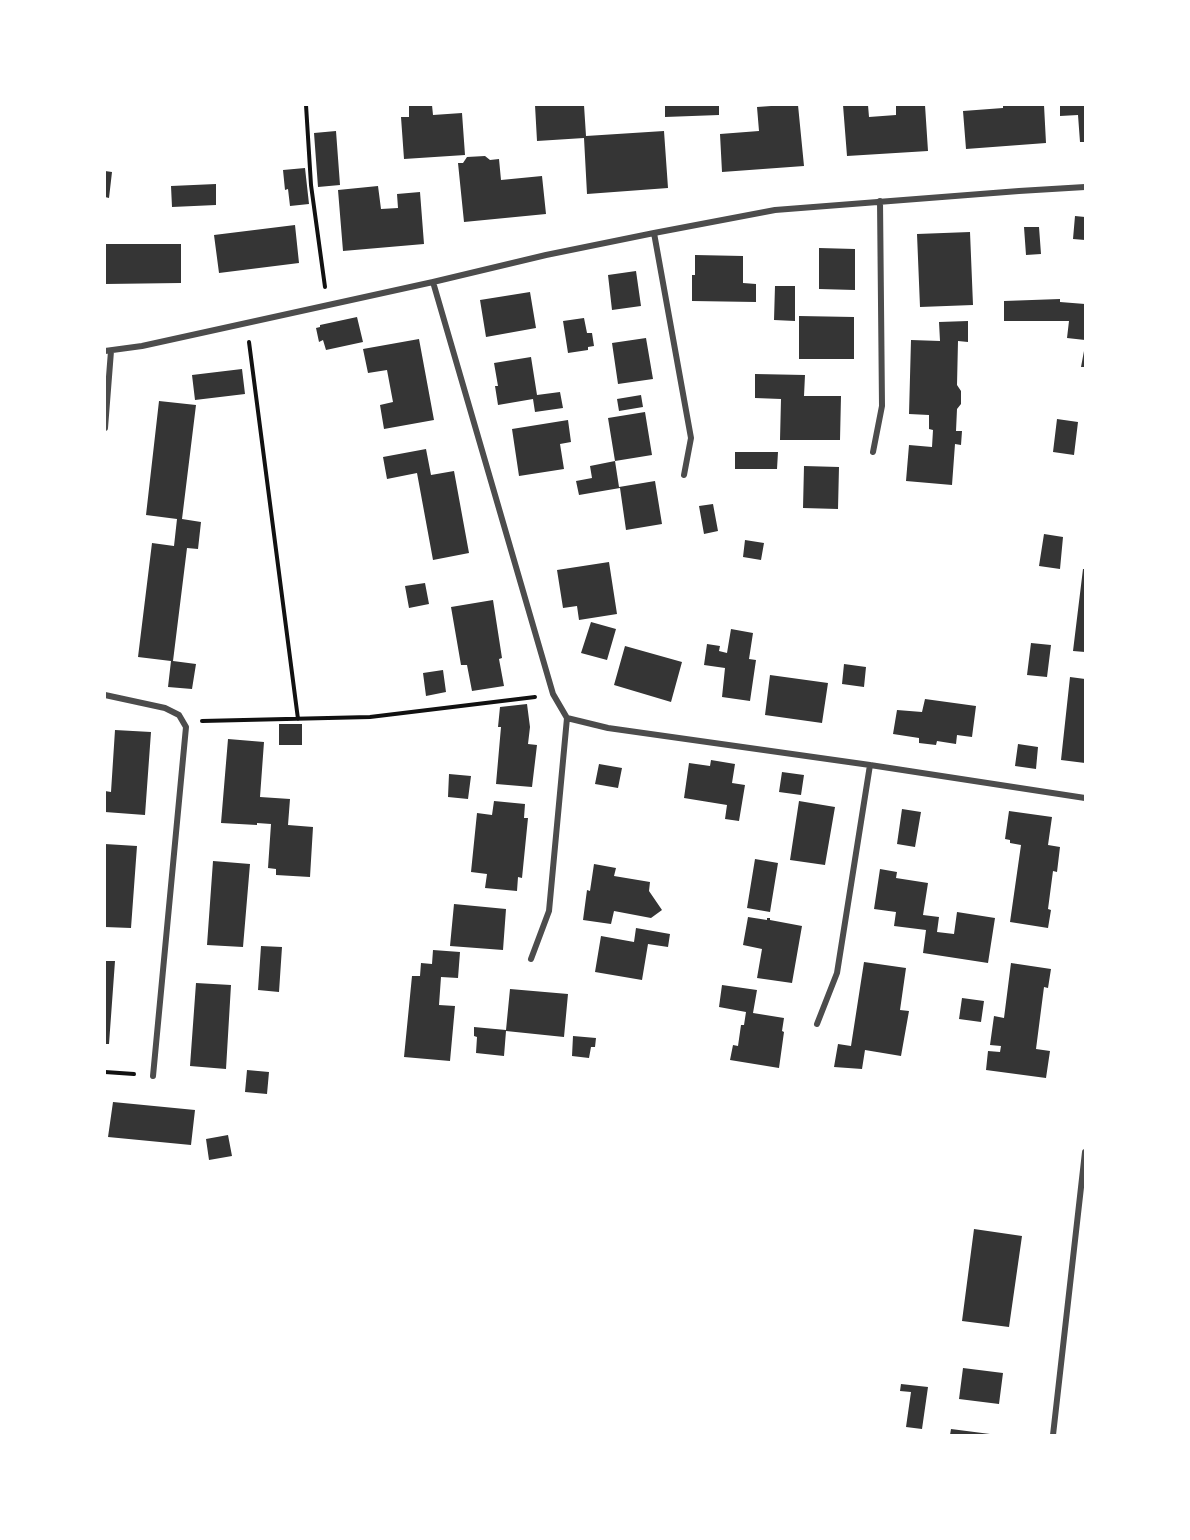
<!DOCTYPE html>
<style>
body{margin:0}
#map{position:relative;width:1190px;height:1540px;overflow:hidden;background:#fff;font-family:"Titillium Web",sans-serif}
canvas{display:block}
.frame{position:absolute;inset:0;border:106px solid #fff;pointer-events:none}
</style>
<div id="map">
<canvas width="1190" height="1540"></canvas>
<div class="frame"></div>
</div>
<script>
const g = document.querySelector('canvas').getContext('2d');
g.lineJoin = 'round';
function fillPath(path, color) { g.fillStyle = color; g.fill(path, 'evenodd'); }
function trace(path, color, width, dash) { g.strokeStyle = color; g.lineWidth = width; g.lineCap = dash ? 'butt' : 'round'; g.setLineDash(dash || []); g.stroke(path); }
fillPath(new Path2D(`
 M 409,105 L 432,105 L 433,115 L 462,113 L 465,155 L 404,159 L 401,117 L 409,117 Z
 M 535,105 L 584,105 L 586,136 L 664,131 L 668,188 L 587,194 L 584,138 L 537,141 Z
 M 665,105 L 719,105 L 719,115 L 665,117 Z
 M 785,105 L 798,105 L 804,166 L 722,172 L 720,134 L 759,131 L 757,107 Z
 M 843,105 L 868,105 L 869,117 L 896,115 L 896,105 L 925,105 L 928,151 L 847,156 Z
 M 1003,105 L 1044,105 L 1046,143 L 966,149 L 963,111 L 1003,108 Z
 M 1060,105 L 1085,105 L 1085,142 L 1080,142 L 1078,115 L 1060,116 Z
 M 336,131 L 340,185 L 318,187 L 314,133 Z
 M 485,156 L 490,160 L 499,159 L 501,180 L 542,176 L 546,214 L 464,222 L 458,163 L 463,163 L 467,157 Z
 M 305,168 L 309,204 L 290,206 L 288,189 L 285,190 L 283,170 Z
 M 105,171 L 112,172 L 109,198 L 105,197 Z
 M 216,184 L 216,205 L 172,207 L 171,186 Z
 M 378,186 L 381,209 L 398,208 L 397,194 L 420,192 L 424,244 L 343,251 L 338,190 Z
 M 1075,216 L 1085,217 L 1085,240 L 1073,239 Z
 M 295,225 L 299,263 L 219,273 L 214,235 Z
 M 1024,227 L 1039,227 L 1041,254 L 1026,255 Z
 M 970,232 L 973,305 L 920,307 L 917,234 Z
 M 105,244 L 181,244 L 181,283 L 105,284 Z
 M 819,248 L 855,249 L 855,290 L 819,289 Z
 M 695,255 L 743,256 L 743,283 L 756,284 L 756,302 L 692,301 L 692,275 L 695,275 Z
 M 636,271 L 641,306 L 612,310 L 608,275 Z
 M 775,286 L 795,286 L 795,321 L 774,320 Z
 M 530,292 L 536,328 L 486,337 L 480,300 Z
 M 1060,299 L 1060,302 L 1085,304 L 1085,340 L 1067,338 L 1069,321 L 1004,321 L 1004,301 Z
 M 799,316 L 854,317 L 854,359 L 799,359 Z
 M 357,317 L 363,342 L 326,350 L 323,340 L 319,342 L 316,328 L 320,327 L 320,325 Z
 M 584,318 L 587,333 L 592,333 L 594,346 L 588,347 L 588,350 L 568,353 L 563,321 Z
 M 968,321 L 968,342 L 958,341 L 957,385 L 961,391 L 961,404 L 957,409 L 956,431 L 962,431 L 961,445 L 955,444 L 952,485 L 906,481 L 909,445 L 932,447 L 933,430 L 929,429 L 929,415 L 909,414 L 911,340 L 940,341 L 939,322 Z
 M 646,338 L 653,379 L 618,384 L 612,343 Z
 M 419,339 L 434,420 L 384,429 L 380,405 L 393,402 L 387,370 L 368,373 L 363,349 Z
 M 1084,351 L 1085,351 L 1085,367 L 1081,367 Z
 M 531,357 L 537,395 L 560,392 L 563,408 L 535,412 L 533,399 L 498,405 L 495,386 L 498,386 L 494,363 Z
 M 242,369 L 245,394 L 195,400 L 192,375 Z
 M 755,374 L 805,375 L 804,396 L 841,396 L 840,440 L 780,440 L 781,399 L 755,398 Z
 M 641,395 L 643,407 L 619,411 L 617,399 Z
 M 159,401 L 196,405 L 182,519 L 201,522 L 198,549 L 187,548 L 173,661 L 196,664 L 192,689 L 168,687 L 171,661 L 138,657 L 152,543 L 174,546 L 177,519 L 146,515 Z
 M 645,412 L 652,455 L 615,461 L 619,487 L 655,481 L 662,524 L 626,530 L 620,488 L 579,495 L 576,481 L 592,478 L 590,466 L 615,461 L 608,418 Z
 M 1057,419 L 1078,422 L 1074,455 L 1053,452 Z
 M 568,420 L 571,442 L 560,444 L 564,469 L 519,476 L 512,429 Z
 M 426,449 L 431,475 L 454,471 L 469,553 L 433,560 L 417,473 L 387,479 L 383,457 Z
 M 735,452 L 778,452 L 777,469 L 735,469 Z
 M 804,466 L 839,467 L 838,509 L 803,508 Z
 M 713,504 L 718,531 L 704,534 L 699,506 Z
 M 1044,534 L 1063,537 L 1060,569 L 1039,566 Z
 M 745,540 L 764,543 L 761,560 L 743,557 Z
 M 609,562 L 617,614 L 579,620 L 577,606 L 563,608 L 557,570 Z
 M 1083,569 L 1085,569 L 1085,652 L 1073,651 Z
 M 425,583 L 429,604 L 409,608 L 405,586 Z
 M 493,600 L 502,658 L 499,659 L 504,686 L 472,691 L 467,665 L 461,665 L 451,607 Z
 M 591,622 L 616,629 L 607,660 L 581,653 Z
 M 731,629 L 753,633 L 749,659 L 756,660 L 750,701 L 722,697 L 725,668 L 704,665 L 707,644 L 720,646 L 719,651 L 727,653 Z
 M 1031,643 L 1051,645 L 1047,677 L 1027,675 Z
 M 625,646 L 682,662 L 671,702 L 614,685 Z
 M 844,664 L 866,667 L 864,687 L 842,684 Z
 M 443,670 L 446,692 L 426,696 L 423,673 Z
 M 770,675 L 828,683 L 822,723 L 765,715 Z
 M 1070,677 L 1085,679 L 1085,763 L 1061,760 Z
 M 925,699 L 976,706 L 972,737 L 957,735 L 956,744 L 937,741 L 936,745 L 919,743 L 919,738 L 893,734 L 897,710 L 922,712 Z
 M 527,704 L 530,727 L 528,744 L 537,745 L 532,787 L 496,784 L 501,727 L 498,727 L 500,707 Z
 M 279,724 L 302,724 L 302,745 L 279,745 Z
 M 115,730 L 151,732 L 145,815 L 105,812 L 105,791 L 111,792 Z
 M 228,739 L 264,742 L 260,797 L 290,799 L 288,825 L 313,827 L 310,877 L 276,875 L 276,869 L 268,868 L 271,824 L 257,823 L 257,825 L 221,823 Z
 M 1018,744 L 1038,747 L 1036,769 L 1015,766 Z
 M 711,760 L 735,764 L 732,783 L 745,785 L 739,821 L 725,819 L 727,805 L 684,798 L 689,763 L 710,766 Z
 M 599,764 L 622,768 L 618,788 L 595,784 Z
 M 782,772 L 804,775 L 801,795 L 779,792 Z
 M 449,774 L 471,776 L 468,799 L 448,797 Z
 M 494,801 L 525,804 L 524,818 L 528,818 L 522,878 L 518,877 L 517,891 L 485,888 L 487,874 L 471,872 L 477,813 L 492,815 Z
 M 799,801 L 835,807 L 825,865 L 790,860 Z
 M 902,809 L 921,812 L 915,847 L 897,844 Z
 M 1009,811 L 1052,817 L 1048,845 L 1060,847 L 1057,872 L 1053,871 L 1048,909 L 1051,910 L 1048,928 L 1010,922 L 1021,845 L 1010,843 L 1010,840 L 1005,839 Z
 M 105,844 L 137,846 L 131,928 L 105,927 Z
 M 755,859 L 778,863 L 770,912 L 747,908 Z
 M 213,861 L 250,864 L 243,947 L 207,945 Z
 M 594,864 L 616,868 L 614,876 L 650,882 L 649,891 L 662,910 L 651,918 L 614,911 L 611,924 L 583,920 L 587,890 L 590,891 Z
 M 880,869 L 897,872 L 896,878 L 928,883 L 923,915 L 939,917 L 937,932 L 954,934 L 957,912 L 995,918 L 988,963 L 923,953 L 926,930 L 894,926 L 896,912 L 874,909 Z
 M 454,904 L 506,909 L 503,950 L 450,946 Z
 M 748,917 L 767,920 L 767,918 L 770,918 L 770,920 L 802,926 L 792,983 L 757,978 L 762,949 L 743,945 Z
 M 636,928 L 670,934 L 668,947 L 648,944 L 642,980 L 595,972 L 601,936 L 634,942 Z
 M 261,946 L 282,947 L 279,992 L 258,990 Z
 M 433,950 L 460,952 L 458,978 L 441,977 L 439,1005 L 455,1006 L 450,1061 L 404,1057 L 412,976 L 420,976 L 421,963 L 432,964 Z
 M 105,961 L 115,961 L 109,1044 L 105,1044 Z
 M 864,962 L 906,968 L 900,1010 L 909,1011 L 901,1056 L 865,1050 L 862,1069 L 834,1067 L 838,1044 L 851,1046 Z
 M 1011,963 L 1051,969 L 1048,988 L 1044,987 L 1036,1049 L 1050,1051 L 1046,1078 L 986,1070 L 988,1051 L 1000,1052 L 1001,1046 L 990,1045 L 994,1016 L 1004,1018 Z
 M 196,983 L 231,985 L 226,1069 L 190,1066 Z
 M 722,985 L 757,990 L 753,1013 L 784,1018 L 782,1031 L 784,1032 L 779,1068 L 730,1060 L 733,1045 L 738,1046 L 741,1025 L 744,1025 L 746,1012 L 719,1007 Z
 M 510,989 L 568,994 L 564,1037 L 506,1031 L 504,1056 L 476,1053 L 477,1037 L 474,1036 L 474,1027 L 506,1030 Z
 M 962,998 L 984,1001 L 981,1022 L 959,1019 Z
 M 573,1036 L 596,1038 L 595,1047 L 591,1047 L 589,1058 L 572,1056 Z
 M 247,1070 L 269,1072 L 267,1094 L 245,1092 Z
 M 113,1102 L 195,1110 L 191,1145 L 108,1137 Z
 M 228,1135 L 232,1156 L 209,1160 L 206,1139 Z
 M 974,1229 L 1022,1236 L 1009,1327 L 962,1321 Z
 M 963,1368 L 1003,1373 L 999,1404 L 959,1399 Z
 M 901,1384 L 928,1387 L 922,1429 L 906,1427 L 911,1392 L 900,1391 Z
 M 951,1429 L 990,1434 L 990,1435 L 950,1435 Z`), '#353535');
trace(new Path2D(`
 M 306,105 L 311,185 L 325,287
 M 249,342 L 298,719
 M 202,721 L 370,717 L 535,697
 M 105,1072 L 134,1074`), '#111', 4);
trace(new Path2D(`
 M 654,233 L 691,438 L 684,475
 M 433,282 L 553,694 L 567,718 L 608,728 L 870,765 L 1085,798
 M 105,351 L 142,346 L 433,282 L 546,255 L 654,233 L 775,210 L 1019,191 L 1085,187
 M 105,428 L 111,351
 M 873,452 L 882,406 L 880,201
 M 105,695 L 165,708 L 179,715 L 186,727 L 153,1076
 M 531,959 L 549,911 L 567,718
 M 817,1024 L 837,973 L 870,765
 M 1053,1435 L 1085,1152`), '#4c4c4c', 6);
</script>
